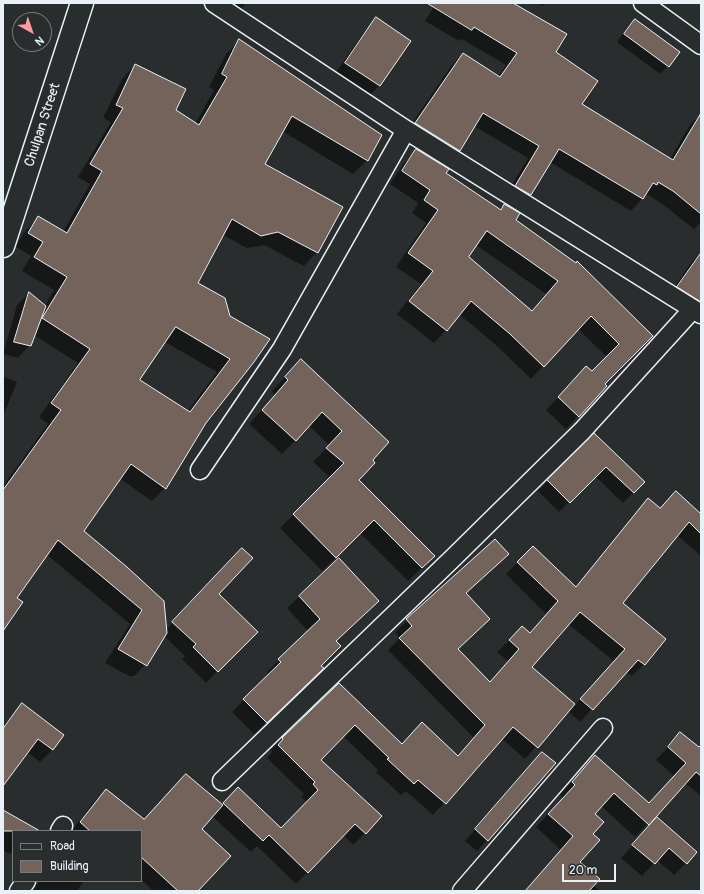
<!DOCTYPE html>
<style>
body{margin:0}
#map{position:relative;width:704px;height:894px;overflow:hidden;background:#2a2d2e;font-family:Pangolin,sans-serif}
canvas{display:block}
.frame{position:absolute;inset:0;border:4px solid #e8f1f8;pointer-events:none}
.legend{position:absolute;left:12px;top:830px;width:130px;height:52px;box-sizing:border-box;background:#2a2d2e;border:1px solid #767b7f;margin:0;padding:5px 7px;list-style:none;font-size:12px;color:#e8f1f8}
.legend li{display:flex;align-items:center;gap:8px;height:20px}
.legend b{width:20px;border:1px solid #767b7f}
.north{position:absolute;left:12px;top:12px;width:40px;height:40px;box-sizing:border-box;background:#2a2d2e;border:1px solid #767b7f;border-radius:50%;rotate:140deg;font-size:11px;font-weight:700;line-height:16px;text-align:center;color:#e8f1f8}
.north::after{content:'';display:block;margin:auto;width:14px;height:18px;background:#ff9aa2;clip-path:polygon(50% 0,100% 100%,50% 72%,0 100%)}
.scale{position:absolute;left:562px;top:864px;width:54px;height:18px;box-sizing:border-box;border:2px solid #e8f1f8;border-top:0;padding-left:5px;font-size:12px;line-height:14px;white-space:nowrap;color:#e8f1f8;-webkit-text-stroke:3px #2a2d2e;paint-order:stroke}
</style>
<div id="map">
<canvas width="704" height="894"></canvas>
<div class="frame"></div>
<ul class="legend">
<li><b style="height:5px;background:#2a2d2e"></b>Road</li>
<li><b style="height:11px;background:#73635a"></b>Building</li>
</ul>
<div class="north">N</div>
<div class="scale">20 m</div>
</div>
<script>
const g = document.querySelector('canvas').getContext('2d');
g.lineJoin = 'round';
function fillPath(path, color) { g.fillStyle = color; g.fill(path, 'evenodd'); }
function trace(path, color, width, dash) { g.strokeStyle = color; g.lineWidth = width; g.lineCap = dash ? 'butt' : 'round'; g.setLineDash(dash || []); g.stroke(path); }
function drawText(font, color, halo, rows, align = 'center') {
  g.font = font + ' Pangolin,sans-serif'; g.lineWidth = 3; g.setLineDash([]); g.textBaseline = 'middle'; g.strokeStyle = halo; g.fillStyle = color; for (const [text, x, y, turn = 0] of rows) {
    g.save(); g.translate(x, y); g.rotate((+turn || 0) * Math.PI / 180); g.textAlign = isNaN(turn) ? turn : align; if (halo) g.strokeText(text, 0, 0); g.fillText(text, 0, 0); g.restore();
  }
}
fillPath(new Path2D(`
 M 214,3 L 246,3 L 234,17 Z
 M 436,3 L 511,3 L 555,53 L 580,105 L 670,159 L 690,125 L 701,114 L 701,222 L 694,229 L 661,203 L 646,194 L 631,211 L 550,162 L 530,195 L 518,207 L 504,198 L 528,158 L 474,126 L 459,150 L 447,162 L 404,135 L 451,66 L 463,54 L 498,77 L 506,65 L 462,39 L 459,41 L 425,21 Z
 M 537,3 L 545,3 L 542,6 Z
 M 377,19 L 409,41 L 379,86 L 367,98 L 334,75 L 365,31 Z
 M 635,20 L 668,66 L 660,74 L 617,42 L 627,28 Z
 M 239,41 L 367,160 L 353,174 L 282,131 L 263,164 L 317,252 L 304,266 L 264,245 L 247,248 L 223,235 L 197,283 L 230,317 L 268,339 L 205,422 L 165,488 L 152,501 L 119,478 L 82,532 L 166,630 L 231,561 L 218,594 L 256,632 L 206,683 L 182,659 L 185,656 L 164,636 L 147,663 L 134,676 L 129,676 L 105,663 L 130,624 L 46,554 L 15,598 L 3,627 L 3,486 L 48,424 L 39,417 L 78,363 L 34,335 L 30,345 L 18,358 L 3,354 L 17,305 L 29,293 L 45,306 L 54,290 L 22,271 L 31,256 L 16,247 L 25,231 L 39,218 L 63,232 L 90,184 L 78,177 L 111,122 L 103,118 L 122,79 L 135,65 L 174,111 L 195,124 L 214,90 L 209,87 L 226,54 ZM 165,342 L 217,372 L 188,411 L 139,381 Z
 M 417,150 L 445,173 L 499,210 L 505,205 L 514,221 L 652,336 L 604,384 L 578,416 L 566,429 L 546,410 L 574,381 L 592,373 L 607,357 L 578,329 L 531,379 L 498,347 L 459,314 L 446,330 L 434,343 L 397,314 L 421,284 L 396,267 L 426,223 L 412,213 L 418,203 L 390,184 L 404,163 ZM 476,245 L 546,294 L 531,311 L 468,257 Z
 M 701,253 L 701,318 L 666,299 L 691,263 Z
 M 288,374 L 371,460 L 358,480 L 434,556 L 408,581 L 360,533 L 322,571 L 280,528 L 331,478 L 313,462 L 329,445 L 309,426 L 282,454 L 249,424 L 275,395 L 272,391 Z
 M 4,377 L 17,382 L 3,416 L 3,378 Z
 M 594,435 L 644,482 L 623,503 L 595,476 L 559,512 L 538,491 Z
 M 649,500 L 660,509 L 701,515 L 701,556 L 677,535 L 621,604 L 664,639 L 644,664 L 632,676 L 626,672 L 580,722 L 568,711 L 525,759 L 502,739 L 433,815 L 406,791 L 401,795 L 376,772 L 378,770 L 343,736 L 320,760 L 365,833 L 353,845 L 343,835 L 296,884 L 257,846 L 251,852 L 212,816 L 200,829 L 196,891 L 153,891 L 141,879 L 141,831 L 71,831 L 94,802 L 106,790 L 144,820 L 222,805 L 238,788 L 281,829 L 307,802 L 301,797 L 304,794 L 267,758 L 272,752 L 271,750 L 339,684 L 401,745 L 457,757 L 474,738 L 388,650 L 400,638 L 395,632 L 495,540 L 508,554 L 465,594 L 457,649 L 489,683 L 508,661 L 497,652 L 522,628 L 529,634 L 546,614 L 506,574 L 533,547 L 575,588 L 637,512 ZM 568,624 L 614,661 L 575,705 L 531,667 Z
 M 339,559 L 335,641 L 310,680 L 254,734 L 232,712 L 269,675 L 267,672 L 308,631 L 287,608 Z
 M 22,705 L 63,735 L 52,750 L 40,762 L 27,752 L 3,782 L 3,726 Z
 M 681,733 L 701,750 L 701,796 L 685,783 L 635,837 L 601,806 L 594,814 L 592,834 L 579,862 L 593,885 L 600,891 L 525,891 L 561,850 L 536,827 L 563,798 L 560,795 L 583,769 L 648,804 L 674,776 L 656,760 Z
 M 542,753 L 487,840 L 477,851 L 465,841 Z
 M 3,811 L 28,831 L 13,831 L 13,851 L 10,854 L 3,850 Z
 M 657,818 L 686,863 L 674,875 L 657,860 L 642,876 L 621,858 Z
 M 39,881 L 84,881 L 77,891 L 32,891 Z`), '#0007');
const building = new Path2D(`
 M 427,3 L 513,3 L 567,34 L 556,52 L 598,81 L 582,104 L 673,160 L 701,113 L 701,214 L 673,191 L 658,182 L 657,185 L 653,183 L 643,199 L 559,149 L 531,195 L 515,186 L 539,146 L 483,113 L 460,151 L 415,123 L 463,53 L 500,77 L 517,53 L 474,27 L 472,30 Z
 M 376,17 L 411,41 L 380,86 L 345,63 Z
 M 635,19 L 680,52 L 669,67 L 624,34 Z
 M 239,39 L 382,135 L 368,161 L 292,116 L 265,164 L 343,207 L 318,253 L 278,232 L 261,236 L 232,219 L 198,283 L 225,298 L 230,316 L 270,339 L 254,362 L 206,423 L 166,489 L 131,464 L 84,531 L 127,567 L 164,601 L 167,633 L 147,666 L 118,649 L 142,610 L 58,540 L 17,598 L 23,602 L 3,631 L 3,490 L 61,410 L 51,403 L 90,349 L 42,318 L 67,277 L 34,257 L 43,242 L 28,233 L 38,216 L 67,233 L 102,171 L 90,164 L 123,108 L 116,105 L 135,64 L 186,89 L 176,110 L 199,125 L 227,77 L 222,74 ZM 176,327 L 230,359 L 190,412 L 140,380 Z
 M 416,149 L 449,169 L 446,173 L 501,210 L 504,204 L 520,213 L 516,220 L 576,263 L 577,261 L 653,336 L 605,384 L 607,386 L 579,417 L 558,397 L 586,366 L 592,371 L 619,344 L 591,316 L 544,367 L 510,334 L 471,301 L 447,331 L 409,301 L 433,271 L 408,253 L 438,210 L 424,200 L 430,190 L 402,171 ZM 487,231 L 558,281 L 532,311 L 469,257 Z
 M 701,253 L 701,302 L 677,287 Z
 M 29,292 L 46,306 L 31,346 L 14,342 Z
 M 301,359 L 389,442 L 373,460 L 375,463 L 359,480 L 435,556 L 422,568 L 374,520 L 336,558 L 293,514 L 344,463 L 326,448 L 342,431 L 322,412 L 296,441 L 262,410 L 288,380 L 285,377 Z
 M 594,433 L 645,482 L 634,493 L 606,467 L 570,503 L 547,480 Z
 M 676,491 L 701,514 L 701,534 L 689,522 L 623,603 L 666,639 L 645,665 L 638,660 L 593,710 L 580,699 L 625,649 L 580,612 L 532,667 L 575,704 L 538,748 L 513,727 L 446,804 L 418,780 L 414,784 L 387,759 L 389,758 L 355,725 L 321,760 L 382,816 L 366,834 L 355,824 L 308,873 L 269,835 L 263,841 L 223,803 L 238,787 L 281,828 L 318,790 L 313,784 L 315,782 L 278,745 L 283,739 L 282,738 L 339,683 L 402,744 L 422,722 L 458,756 L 485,725 L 399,638 L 412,626 L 406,619 L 495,539 L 509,554 L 466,593 L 490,619 L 458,649 L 490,682 L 519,649 L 509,640 L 522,626 L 530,633 L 558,601 L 517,562 L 533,546 L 576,587 L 648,498 L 660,508 Z
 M 242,548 L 253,558 L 219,594 L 258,632 L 218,672 L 193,647 L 196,644 L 172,622 Z
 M 339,558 L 379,601 L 336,641 L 341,646 L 321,666 L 324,668 L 267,723 L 243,699 L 281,662 L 278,659 L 320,619 L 299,596 Z
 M 22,703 L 64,735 L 53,750 L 38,739 L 3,786 L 3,729 Z
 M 680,732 L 699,747 L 701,745 L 701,776 L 696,772 L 649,825 L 614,793 L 595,814 L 604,822 L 593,834 L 600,840 L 580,862 L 600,879 L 589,891 L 525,891 L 573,836 L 548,814 L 575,785 L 572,782 L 595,755 L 649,803 L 686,763 L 668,747 Z
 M 542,752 L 556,763 L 488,841 L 475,829 Z
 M 186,774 L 223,805 L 202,829 L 231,856 L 198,891 L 178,891 L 141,857 L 141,831 L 90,831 L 80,822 L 106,789 L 144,819 Z
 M 3,810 L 40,831 L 3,831 Z
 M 657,817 L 697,852 L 687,864 L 669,848 L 655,864 L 632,845 Z`);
fillPath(building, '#73635a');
trace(building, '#e8f1f8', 1);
const street = new Path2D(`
 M 214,3 L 406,130 L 701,314
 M 643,3 L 701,45
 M 200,470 L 282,349 L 406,130
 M 222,781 L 454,557 L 582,431 L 693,309
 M 60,831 L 63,826
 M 19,891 L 26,881
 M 462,891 L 603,728`);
const secondary = new Path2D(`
 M 3,246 L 82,3`);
trace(street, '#e8f1f8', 21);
trace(secondary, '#e8f1f8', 25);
trace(street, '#2a2d2e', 18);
trace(secondary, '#2a2d2e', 22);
drawText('14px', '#e8f1f8', '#2a2d2e', [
 ["Chulpan Street",43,125,-72]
]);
</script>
